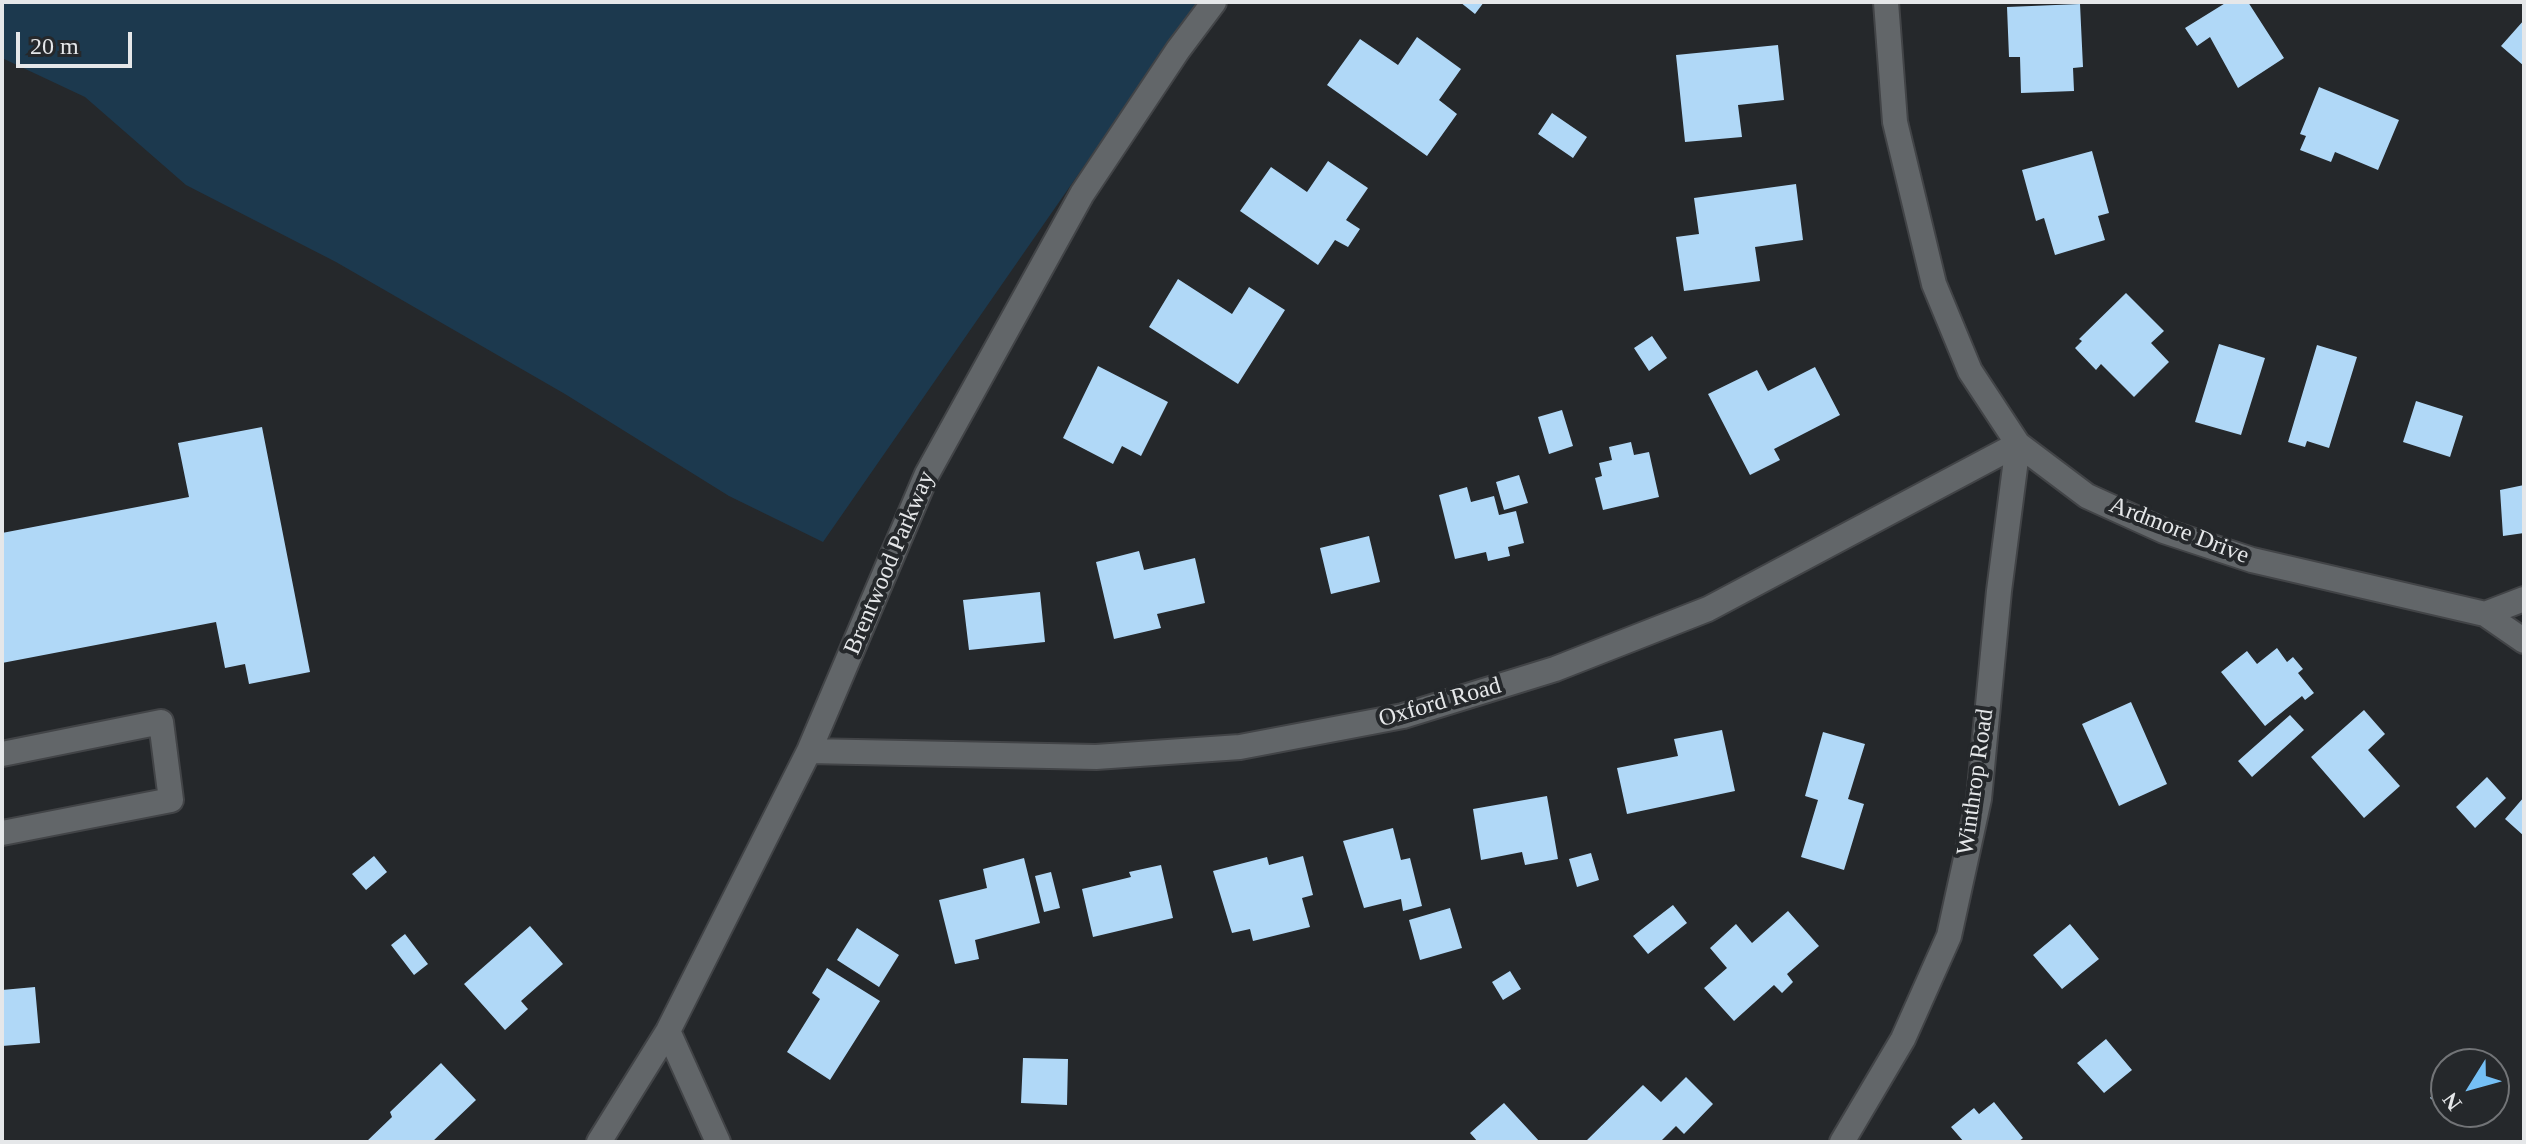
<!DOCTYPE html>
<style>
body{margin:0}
#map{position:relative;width:2526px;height:1144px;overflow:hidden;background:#25282b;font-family:"Times New Roman",serif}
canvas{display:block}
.frame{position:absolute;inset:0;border:4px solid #e5e7e9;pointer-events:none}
.north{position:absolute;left:2430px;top:1048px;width:80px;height:80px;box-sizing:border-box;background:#25282b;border:2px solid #727477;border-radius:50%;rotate:233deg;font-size:22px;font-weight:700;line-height:32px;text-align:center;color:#e5e7e9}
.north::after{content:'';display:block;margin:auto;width:28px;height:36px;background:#75c0f6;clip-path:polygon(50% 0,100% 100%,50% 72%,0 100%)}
.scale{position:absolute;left:16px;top:32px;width:116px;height:36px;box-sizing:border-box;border:4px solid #e5e7e9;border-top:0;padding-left:10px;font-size:24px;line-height:28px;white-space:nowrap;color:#e5e7e9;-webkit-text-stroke:6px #25282b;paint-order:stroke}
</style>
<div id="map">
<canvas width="2526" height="1144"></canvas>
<div class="frame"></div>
<div class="north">N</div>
<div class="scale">20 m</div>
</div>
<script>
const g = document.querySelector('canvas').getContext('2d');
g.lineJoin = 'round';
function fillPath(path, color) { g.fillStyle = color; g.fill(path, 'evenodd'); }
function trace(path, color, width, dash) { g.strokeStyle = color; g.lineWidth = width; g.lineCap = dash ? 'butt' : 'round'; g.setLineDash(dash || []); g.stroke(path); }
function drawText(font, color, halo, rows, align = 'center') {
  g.font = font + ' "Times New Roman",serif'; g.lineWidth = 8; g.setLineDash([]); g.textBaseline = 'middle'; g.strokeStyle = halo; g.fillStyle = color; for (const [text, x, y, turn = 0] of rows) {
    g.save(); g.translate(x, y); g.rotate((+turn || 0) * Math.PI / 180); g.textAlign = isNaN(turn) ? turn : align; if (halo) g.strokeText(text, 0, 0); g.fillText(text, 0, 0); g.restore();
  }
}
fillPath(new Path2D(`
 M 2,2 L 1198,2 L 823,542 L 729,496 L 565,394 L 336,262 L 186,185 L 85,97 L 2,58 Z`), '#1c394e');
fillPath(new Path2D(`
 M 1460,2 L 1484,2 L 1475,14 Z
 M 2227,2 L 2248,2 L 2284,58 L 2238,88 L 2210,37 L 2197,46 L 2185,28 Z
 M 2080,4 L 2083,67 L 2073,68 L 2074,91 L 2021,93 L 2020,57 L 2009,57 L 2007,7 Z
 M 2524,20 L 2524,66 L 2501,46 Z
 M 1417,37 L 1461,69 L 1439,100 L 1457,114 L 1427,156 L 1327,85 L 1360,39 L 1398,65 Z
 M 1778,45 L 1784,100 L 1738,105 L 1742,137 L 1685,142 L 1676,55 Z
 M 2319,87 L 2399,120 L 2378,170 L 2335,152 L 2331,162 L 2300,150 L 2306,136 L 2300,134 Z
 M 1552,113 L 1587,137 L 1573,158 L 1538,134 Z
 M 2092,151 L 2109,213 L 2098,216 L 2105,240 L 2055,255 L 2044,218 L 2036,221 L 2022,170 Z
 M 1328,161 L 1368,188 L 1346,220 L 1360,229 L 1348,247 L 1335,240 L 1318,265 L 1240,211 L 1271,167 L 1307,192 Z
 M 1796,184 L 1803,240 L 1755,247 L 1760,281 L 1684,291 L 1676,237 L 1699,234 L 1694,198 Z
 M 1178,279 L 1232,314 L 1249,287 L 1285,310 L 1238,384 L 1149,327 Z
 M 2126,293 L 2164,331 L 2151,343 L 2169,362 L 2134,397 L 2101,364 L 2096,370 L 2075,348 L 2082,341 L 2079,339 Z
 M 1652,336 L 1667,358 L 1649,371 L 1634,348 Z
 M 2219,344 L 2265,358 L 2241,435 L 2195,422 Z
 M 2317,345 L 2357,357 L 2329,448 L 2307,441 L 2305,447 L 2288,442 Z
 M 1098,366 L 1168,402 L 1141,456 L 1122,446 L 1113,464 L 1063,438 Z
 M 1815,367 L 1840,415 L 1774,449 L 1780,460 L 1750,475 L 1708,394 L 1757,370 L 1768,391 Z
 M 2416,401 L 2463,416 L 2450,457 L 2403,442 Z
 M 1562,410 L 1573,446 L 1549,454 L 1538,417 Z
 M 262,427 L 310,672 L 249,684 L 245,664 L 225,668 L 216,622 L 2,663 L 2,533 L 189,497 L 178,443 Z
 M 1631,442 L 1634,455 L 1649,452 L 1659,497 L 1603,510 L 1595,478 L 1602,476 L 1599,463 L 1612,460 L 1609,447 Z
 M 1519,475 L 1528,503 L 1504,510 L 1496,482 Z
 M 2524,485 L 2524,533 L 2503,536 L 2500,490 Z
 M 1467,487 L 1471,502 L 1494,496 L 1499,515 L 1516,511 L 1524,543 L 1508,547 L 1510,556 L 1488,561 L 1486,552 L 1455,559 L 1439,495 Z
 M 1369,536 L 1380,582 L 1331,594 L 1320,548 Z
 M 1139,551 L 1144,570 L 1195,558 L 1205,603 L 1157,614 L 1161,628 L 1114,639 L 1096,562 Z
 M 1040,592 L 1045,642 L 969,650 L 963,600 Z
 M 2277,648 L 2287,662 L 2293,657 L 2303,669 L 2298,673 L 2314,693 L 2305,700 L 2302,696 L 2265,726 L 2221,672 L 2247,651 L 2257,664 Z
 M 2131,702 L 2167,784 L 2119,806 L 2082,724 Z
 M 2364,710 L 2385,734 L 2368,750 L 2400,786 L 2364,818 L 2311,757 Z
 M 2290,715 L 2304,730 L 2252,777 L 2238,761 Z
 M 1722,730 L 1735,791 L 1627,814 L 1617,768 L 1678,756 L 1674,739 Z
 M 1823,732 L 1865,744 L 1848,799 L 1864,804 L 1844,870 L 1801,857 L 1818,800 L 1805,796 Z
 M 2487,777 L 2506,798 L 2475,828 L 2456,807 Z
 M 1547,796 L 1558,859 L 1525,865 L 1522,852 L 1481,860 L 1473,809 Z
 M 2524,797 L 2524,836 L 2505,819 Z
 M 1393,828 L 1401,860 L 1410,858 L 1422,906 L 1403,911 L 1401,899 L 1364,908 L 1343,841 Z
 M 1591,853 L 1599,880 L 1577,887 L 1569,859 Z
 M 374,856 L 387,872 L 366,890 L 352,874 Z
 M 1303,856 L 1313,895 L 1302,898 L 1310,927 L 1253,941 L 1250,929 L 1232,933 L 1213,871 L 1267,857 L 1269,865 Z
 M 1024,858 L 1040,923 L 975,940 L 979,959 L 955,964 L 939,900 L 987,888 L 983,869 Z
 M 1161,865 L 1173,918 L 1093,937 L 1082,889 L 1131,877 L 1129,872 Z
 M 1051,872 L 1060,908 L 1044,912 L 1035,876 Z
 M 1673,905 L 1687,923 L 1648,954 L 1633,936 Z
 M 1450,908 L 1462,948 L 1420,960 L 1409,920 Z
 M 1788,911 L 1819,946 L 1787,974 L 1793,982 L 1782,993 L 1774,985 L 1734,1021 L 1704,988 L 1727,968 L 1710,948 L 1736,924 L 1752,943 Z
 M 2070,924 L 2099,959 L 2062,989 L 2033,955 Z
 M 530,926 L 563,964 L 521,1001 L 528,1009 L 505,1030 L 464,984 Z
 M 857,928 L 899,955 L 879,987 L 837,960 Z
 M 405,934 L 428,964 L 414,975 L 391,945 Z
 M 827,968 L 880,1001 L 830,1080 L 787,1052 L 820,999 L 812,993 Z
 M 1510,971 L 1521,989 L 1503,1000 L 1492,982 Z
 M 35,987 L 40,1043 L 2,1046 L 2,990 Z
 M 2106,1039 L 2132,1070 L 2104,1093 L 2077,1063 Z
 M 1023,1058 L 1068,1059 L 1067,1105 L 1021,1103 Z
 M 441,1063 L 476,1100 L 432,1142 L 366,1142 L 392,1117 L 390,1112 Z
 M 1686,1077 L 1713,1104 L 1684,1134 L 1676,1126 L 1660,1142 L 1585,1142 L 1643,1085 L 1661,1102 Z
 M 2443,1082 L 2446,1085 L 2446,1111 L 2430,1098 Z
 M 1994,1102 L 2023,1138 L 2018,1142 L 1964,1142 L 1951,1127 L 1974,1108 L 1979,1114 Z
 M 1504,1103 L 1540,1142 L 1478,1142 L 1470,1133 Z`), '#b0d8f7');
const minor = new Path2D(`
 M 1886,2 L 1895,122 L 1934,284 L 1970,371 L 2018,444 L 2087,496 L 2164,531 L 2252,560 L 2485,614 L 2524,641
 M 2485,614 L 2524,599
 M 809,751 L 1096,757 L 1240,747 L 1403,716 L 1555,669 L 1708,609 L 2018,444
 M 2,754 L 161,722 L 171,800 L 2,833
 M 668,1031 L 718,1142
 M 599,1142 L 668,1031 L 809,751 L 927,474 L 1082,194 L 1178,50 L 1214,2
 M 1842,1142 L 1903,1039 L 1949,936 L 1979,799 L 1999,591 L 2018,444`);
trace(minor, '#424447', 28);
trace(minor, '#626669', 24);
drawText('24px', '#e5e7e9', '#25282b', [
 ["Ardmore Drive",2179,531,21],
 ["Brentwood Parkway",890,563,-67],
 ["Oxford Road",1440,703,-16],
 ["Winthrop Road",1976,782,-82]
]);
</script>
